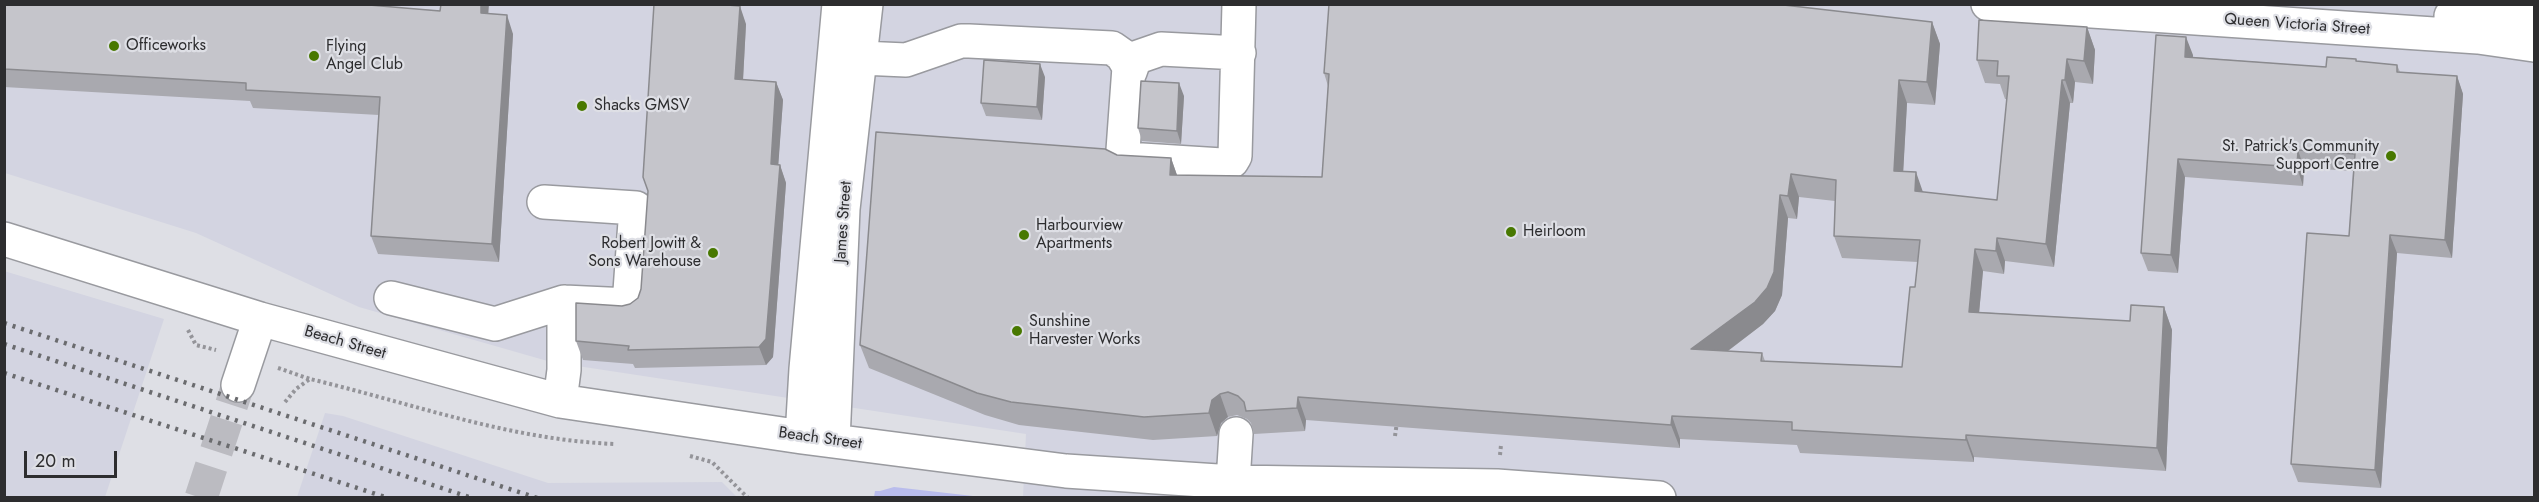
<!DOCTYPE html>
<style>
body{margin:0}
#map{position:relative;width:2539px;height:502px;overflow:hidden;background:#dedfe5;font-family:Jost,sans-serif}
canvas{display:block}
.frame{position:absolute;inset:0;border:6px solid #2d2d2f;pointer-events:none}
.scale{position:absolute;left:24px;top:451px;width:93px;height:27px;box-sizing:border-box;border:3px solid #2d2d2f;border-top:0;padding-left:8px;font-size:18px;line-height:21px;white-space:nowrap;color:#2d2d2f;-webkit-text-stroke:4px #dedfe5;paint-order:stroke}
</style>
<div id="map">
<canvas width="2539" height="502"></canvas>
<div class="frame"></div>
<div class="scale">20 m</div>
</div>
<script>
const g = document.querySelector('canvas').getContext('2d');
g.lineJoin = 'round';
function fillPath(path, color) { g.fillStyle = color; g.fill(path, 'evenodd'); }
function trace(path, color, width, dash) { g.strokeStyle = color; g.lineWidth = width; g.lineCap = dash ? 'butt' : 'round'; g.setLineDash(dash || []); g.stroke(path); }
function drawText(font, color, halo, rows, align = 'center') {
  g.font = font + ' Jost,sans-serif'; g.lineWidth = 4.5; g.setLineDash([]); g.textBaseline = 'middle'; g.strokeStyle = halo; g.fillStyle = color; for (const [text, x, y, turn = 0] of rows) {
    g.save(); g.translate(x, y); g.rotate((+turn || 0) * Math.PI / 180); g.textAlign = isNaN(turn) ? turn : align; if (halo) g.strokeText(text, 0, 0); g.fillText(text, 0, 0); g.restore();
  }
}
fillPath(new Path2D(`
 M 5,5 L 2534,5 L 2534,497 L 1023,497 L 1026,434 L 551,362 L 359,307 L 196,233 L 5,173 Z
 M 4,271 L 164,319 L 105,497 L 5,497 Z
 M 325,413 L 343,416 L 548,483 L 722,482 L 737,497 L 297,497 Z`), '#d3d4e1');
fillPath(new Path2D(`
 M 894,487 L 973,496 L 971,498 L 874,497 L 875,491 L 880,491 Z`), '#b9bcec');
trace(new Path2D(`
 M 201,498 L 238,385`), '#bbbbc1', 33, [33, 16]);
const minor = new Path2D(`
 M 1988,4 L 2478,37 L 2534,45
 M 2451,16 L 2534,17
 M 861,58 L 906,60 L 961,41 L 969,41 L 1112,48 L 1122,55 L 1129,67 L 1123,150 L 1126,159 L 1222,165 L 1232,161 L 1235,156 L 1239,4
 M 1130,72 L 1135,58 L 1161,49 L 1239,53
 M 544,202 L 636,208 L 629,305 L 564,302 L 564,370 L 560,401
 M 4,239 L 260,319 L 560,401 L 802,437 L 1066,471 L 1233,482 L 1497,486 L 1659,498
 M 391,298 L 495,324 L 564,302
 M 238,385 L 260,319
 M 802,437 L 806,369 L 839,4
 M 833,441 L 843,209 L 866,4
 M 1233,482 L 1236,434`);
trace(minor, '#999a9f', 36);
trace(new Path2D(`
 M 188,330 L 196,345 L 216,350
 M 278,368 L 310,379
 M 285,402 L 296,389 L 310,379 C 411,403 510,440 615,444
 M 1395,436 L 1397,422
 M 1500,455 L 1501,445
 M 690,456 L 712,462 L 748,498`), '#949499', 4, [3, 3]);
trace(minor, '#fff', 33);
trace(new Path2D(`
 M 4,323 L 537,498
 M 4,344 L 472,498
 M 4,373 L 388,498`), '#6a6b6e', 4.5, [3, 6]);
fillPath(new Path2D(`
 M 4,4 L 376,6 L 488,14 L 513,34 L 499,262 L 378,254 L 371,236 L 379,115 L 253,108 L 250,101 L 4,87 Z
 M 1932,22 L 1940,44 L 1935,105 L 1907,103 L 1903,171 L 1923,192 L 1997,200 L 2007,99 L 2005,99 L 2000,84 L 1985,83 L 1977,60 L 2087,27 L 2095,50 L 2093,84 L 2075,82 L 2073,103 L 2070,103 L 2054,267 L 2005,261 L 2004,274 L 1983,271 L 1979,312 L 2130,321 L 2164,307 L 2172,330 L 2166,471 L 1974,457 L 1974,462 L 1800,453 L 1797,445 L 1680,439 L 1680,448 L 1306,420 L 1305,431 L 1254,434 L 1251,423 L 1247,419 L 1237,415 L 1228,417 L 1221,423 L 1217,436 L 1153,440 L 1019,425 L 985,415 L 869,368 L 860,345 L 1117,155 L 1171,158 L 1177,175 L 1322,177 L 1328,86 L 1324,73 ZM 1799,197 L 1835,201 L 1834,236 L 1842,258 L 1918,262 L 1915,287 L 1902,367 L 1765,361 L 1762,353 L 1728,351 L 1763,324 L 1775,311 L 1782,295 L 1788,218 L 1797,219 Z
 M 746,24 L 743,80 L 776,82 L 783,100 L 778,165 L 780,165 L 786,183 L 773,357 L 766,365 L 635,368 L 633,364 L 583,360 L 576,341 L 622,306 L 630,304 L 638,298 L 641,289 L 648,192 Z
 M 2193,55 L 2193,57 L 2326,67 L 2356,59 L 2357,61 L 2397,65 L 2400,72 L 2457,76 L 2463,94 L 2452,258 L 2397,253 L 2381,488 L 2298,482 L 2291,464 L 2349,236 L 2353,171 L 2304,168 L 2303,186 L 2185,177 L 2178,273 L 2148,271 L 2141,253 Z
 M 1045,77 L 1042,120 L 986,116 L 981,103 Z
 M 1184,96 L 1181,144 L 1142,141 L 1138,128 Z`), '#a9a9af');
fillPath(new Path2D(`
 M 481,4 L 489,4 L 487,32 L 481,13 Z
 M 740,6 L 746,24 L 742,98 L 735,79 Z
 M 507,15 L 513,34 L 499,262 L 492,244 Z
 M 1932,22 L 1940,44 L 1935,105 L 1927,82 Z
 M 2087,27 L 2095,50 L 2093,84 L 2084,61 Z
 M 2186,37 L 2193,55 L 2192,75 L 2185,57 Z
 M 2067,59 L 2075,82 L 2073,103 L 2065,80 Z
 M 1040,64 L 1045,77 L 1042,120 L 1037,107 Z
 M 2457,76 L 2463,94 L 2452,258 L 2445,240 Z
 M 1899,80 L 1907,103 L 1902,194 L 1894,171 Z
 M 2062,80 L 2070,103 L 2054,267 L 2046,244 Z
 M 776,82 L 783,100 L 777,183 L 771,164 Z
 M 1179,83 L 1184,96 L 1181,144 L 1177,131 Z
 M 2298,150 L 2304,168 L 2303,186 L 2297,167 Z
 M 1171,158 L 1179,181 L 1170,175 Z
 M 2178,159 L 2185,177 L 2178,273 L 2171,255 Z
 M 780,165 L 786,183 L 773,357 L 766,365 L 759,347 Z
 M 1916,172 L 1924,195 L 1915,191 Z
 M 1791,174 L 1799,197 L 1797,219 L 1788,196 Z
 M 1780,195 L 1788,218 L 1782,295 L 1775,311 L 1763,324 L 1700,372 L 1691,349 Z
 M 2390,235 L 2397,253 L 2381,488 L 2375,470 Z
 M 1997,238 L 2005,261 L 2004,274 L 1996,251 Z
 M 1975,249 L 1983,271 L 1977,335 L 1969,312 Z
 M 2164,307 L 2172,330 L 2166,471 L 2157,448 Z
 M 1220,394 L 1228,417 L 1221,423 L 1217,436 L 1209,413 L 1212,400 Z
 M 1298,397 L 1306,420 L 1305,431 L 1297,408 Z
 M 1672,416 L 1680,439 L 1680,448 L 1671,425 Z
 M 1966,435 L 1974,457 L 1974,462 L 1966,440 Z`), '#8a8a8e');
const building = new Path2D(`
 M 4,4 L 369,4 L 369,5 L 440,11 L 441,4 L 481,4 L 481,13 L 507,15 L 492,244 L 371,236 L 380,97 L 246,90 L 246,83 L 4,69 Z
 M 654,4 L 714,4 L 740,6 L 735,79 L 776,82 L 771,164 L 780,165 L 766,339 L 759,347 L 628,350 L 629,346 L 576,341 L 576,303 L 622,306 L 630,304 L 638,298 L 641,289 L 648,191 L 643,177 Z
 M 1329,4 L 1775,4 L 1932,22 L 1927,82 L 1899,80 L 1894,171 L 1916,172 L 1915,191 L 1997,200 L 2009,76 L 1997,76 L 1998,61 L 1977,60 L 1979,20 L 2087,27 L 2084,61 L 2067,59 L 2065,80 L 2062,80 L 2046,244 L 1997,238 L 1996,251 L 1975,249 L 1969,312 L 2130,321 L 2131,305 L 2164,307 L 2157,448 L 1966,435 L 1966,440 L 1792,430 L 1792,422 L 1672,416 L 1671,425 L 1298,397 L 1297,408 L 1246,411 L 1244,402 L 1238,396 L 1228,392 L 1220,394 L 1212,400 L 1209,413 L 1144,417 L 1011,402 L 977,393 L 860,345 L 876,132 L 1105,149 L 1117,155 L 1171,158 L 1170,175 L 1322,177 L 1329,74 L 1324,73 ZM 1791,174 L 1836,180 L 1834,236 L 1920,240 L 1915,287 L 1910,287 L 1902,367 L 1761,361 L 1762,353 L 1691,349 L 1755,302 L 1767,288 L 1774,272 L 1780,195 L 1788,196 Z
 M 2156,35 L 2186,37 L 2185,57 L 2326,67 L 2327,57 L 2356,59 L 2356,61 L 2397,65 L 2397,72 L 2457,76 L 2445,240 L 2390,235 L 2375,470 L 2291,464 L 2307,233 L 2349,236 L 2355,154 L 2298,150 L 2297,167 L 2178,159 L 2171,255 L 2141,253 Z
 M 984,60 L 1040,64 L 1037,107 L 981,103 Z
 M 1141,81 L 1179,83 L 1177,131 L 1138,128 Z`);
fillPath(building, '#c5c5cb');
trace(building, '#8a8a8e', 1.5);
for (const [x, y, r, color] of [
 [114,46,6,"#487800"],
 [314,56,6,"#487800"],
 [582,106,6,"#487800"],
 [2391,156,6,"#487800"],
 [1511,232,6,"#487800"],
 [1024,235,6,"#487800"],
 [713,253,6,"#487800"],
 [1017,331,6,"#487800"]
]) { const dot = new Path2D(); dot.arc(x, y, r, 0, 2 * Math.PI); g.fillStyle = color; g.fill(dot); trace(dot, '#dedfe5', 2); }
drawText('16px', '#2d2d2f', '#dedfe5', [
 ["Queen Victoria Street",2297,25,4],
 ["James Street",844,222,-86],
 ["Beach Street",345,343,16],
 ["Beach Street",820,439,8]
]);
drawText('16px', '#2d2d2f', '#dedfe5', [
 ["Officeworks",126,46],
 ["Flying",326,47],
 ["Angel Club",326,65],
 ["Shacks GMSV",594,106],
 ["St. Patrick's Community",2379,147,"right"],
 ["Support Centre",2379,165,"right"],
 ["Harbourview",1036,226],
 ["Apartments",1036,244],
 ["Heirloom",1523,232],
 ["Robert Jowitt &",701,244,"right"],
 ["Sons Warehouse",701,262,"right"],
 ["Sunshine",1029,322],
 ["Harvester Works",1029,340]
], 'left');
</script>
